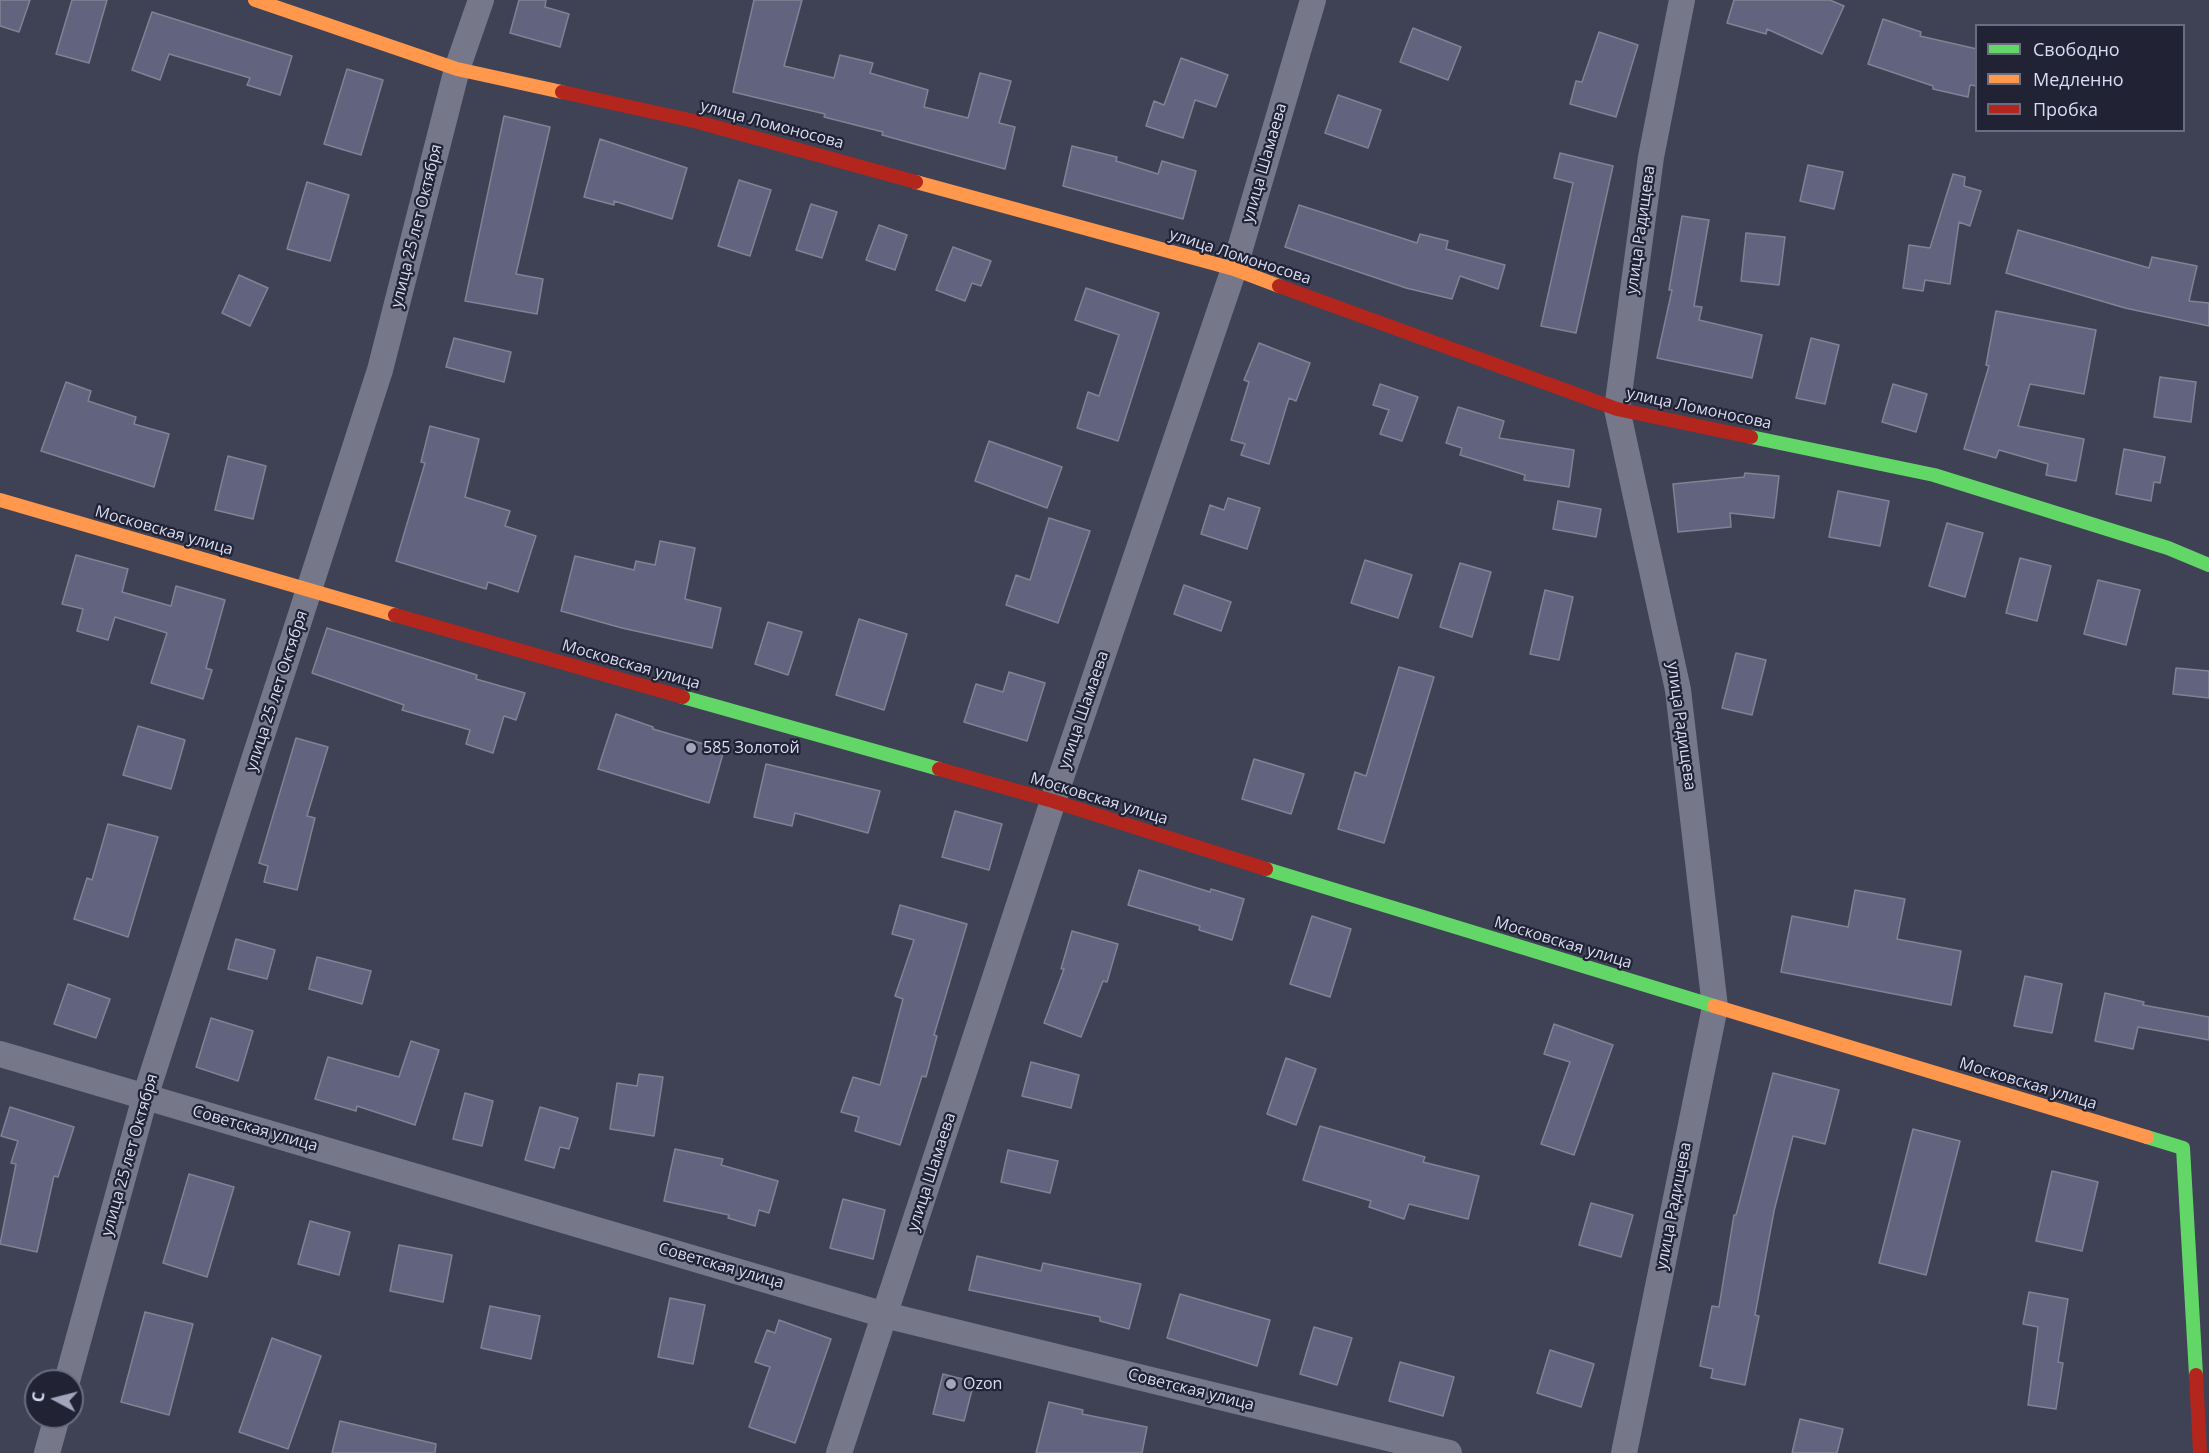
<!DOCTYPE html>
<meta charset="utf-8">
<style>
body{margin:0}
#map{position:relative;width:2209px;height:1453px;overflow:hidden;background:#3f4155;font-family:"Open Sans",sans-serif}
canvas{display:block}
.legend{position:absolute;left:1975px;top:24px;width:210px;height:108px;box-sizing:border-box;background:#212334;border:2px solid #6a6d80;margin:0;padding:8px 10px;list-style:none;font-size:18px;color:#d8dcf3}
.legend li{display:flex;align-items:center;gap:12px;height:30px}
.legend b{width:30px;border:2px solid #6a6d80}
.north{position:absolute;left:24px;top:1369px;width:60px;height:60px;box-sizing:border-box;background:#212334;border:2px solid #6a6d80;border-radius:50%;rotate:277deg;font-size:16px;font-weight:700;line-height:24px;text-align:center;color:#d8dcf3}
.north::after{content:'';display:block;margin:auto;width:21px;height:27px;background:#a2a6bc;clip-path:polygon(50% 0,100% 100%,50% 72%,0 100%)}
</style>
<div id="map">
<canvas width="2209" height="1453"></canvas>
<ul class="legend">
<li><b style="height:8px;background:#63d668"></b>Свободно</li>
<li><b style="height:8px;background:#ff974d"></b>Медленно</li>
<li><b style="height:8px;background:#b3261e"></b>Пробка</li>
</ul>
<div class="north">С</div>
</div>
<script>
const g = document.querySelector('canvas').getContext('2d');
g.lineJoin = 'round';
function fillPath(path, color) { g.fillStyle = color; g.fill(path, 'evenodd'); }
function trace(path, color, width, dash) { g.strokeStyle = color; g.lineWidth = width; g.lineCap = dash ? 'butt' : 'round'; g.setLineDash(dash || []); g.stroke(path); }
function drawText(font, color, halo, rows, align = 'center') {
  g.font = font + ' "Open Sans",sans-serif'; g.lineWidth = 4.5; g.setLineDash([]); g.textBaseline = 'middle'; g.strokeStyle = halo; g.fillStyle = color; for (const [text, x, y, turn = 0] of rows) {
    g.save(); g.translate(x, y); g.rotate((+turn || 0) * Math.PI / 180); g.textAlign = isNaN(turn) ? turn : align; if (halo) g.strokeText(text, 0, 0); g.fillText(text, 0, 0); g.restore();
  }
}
const building = new Path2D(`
 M 0,0 L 30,0 L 19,32 L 0,26 Z
 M 72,0 L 107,0 L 89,63 L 56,54 Z
 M 519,0 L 546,0 L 545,7 L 569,14 L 560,47 L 510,33 Z
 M 754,0 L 802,0 L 784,66 L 834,78 L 840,55 L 873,63 L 870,73 L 928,90 L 924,107 L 968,118 L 980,73 L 1011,81 L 999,123 L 1015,127 L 1005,169 L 882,135 L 883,132 L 824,117 L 825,114 L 733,92 Z
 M 1734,0 L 1830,0 L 1844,6 L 1822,54 L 1767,29 L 1766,34 L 1727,23 Z
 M 152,12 L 292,56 L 280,95 L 247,85 L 250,78 L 169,54 L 160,80 L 132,70 Z
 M 1883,19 L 1921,32 L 1920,36 L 1977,49 L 1977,86 L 1970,85 L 1968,97 L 1933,89 L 1933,86 L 1868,64 Z
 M 1413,28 L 1461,47 L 1448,80 L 1400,62 Z
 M 1599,32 L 1638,45 L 1616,117 L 1570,104 L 1576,81 L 1582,82 Z
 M 1181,58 L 1228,75 L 1216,107 L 1195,100 L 1183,138 L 1146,126 L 1154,101 L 1164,105 Z
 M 347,69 L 383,80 L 361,155 L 324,144 Z
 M 1338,95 L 1381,110 L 1368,148 L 1325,133 Z
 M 504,116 L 550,127 L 516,274 L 543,279 L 537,314 L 465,301 Z
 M 600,139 L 687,168 L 672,219 L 614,201 L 614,205 L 584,197 Z
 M 1072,146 L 1117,157 L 1116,161 L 1158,174 L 1162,161 L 1196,171 L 1183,219 L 1063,186 Z
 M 1560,153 L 1613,166 L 1576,333 L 1541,326 L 1573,183 L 1554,178 Z
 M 1808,165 L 1843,172 L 1834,209 L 1800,201 Z
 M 1953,174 L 1965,177 L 1964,186 L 1981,191 L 1970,226 L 1959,222 L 1950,284 L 1925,280 L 1923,291 L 1903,288 L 1909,245 L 1930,248 Z
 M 739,180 L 771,190 L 750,256 L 718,246 Z
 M 307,182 L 349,195 L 330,261 L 287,249 Z
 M 811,204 L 837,212 L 822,258 L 796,250 Z
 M 1299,205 L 1417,243 L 1420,234 L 1448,241 L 1446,249 L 1505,265 L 1498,289 L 1460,276 L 1452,299 L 1406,288 L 1285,247 Z
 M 1682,216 L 1709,220 L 1694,306 L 1702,307 L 1699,320 L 1762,335 L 1752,378 L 1657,358 L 1672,290 L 1669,290 Z
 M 879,225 L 907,235 L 895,270 L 866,260 Z
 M 2018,230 L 2149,268 L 2152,257 L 2197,266 L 2189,301 L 2209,303 L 2209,326 L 2125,308 L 2006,273 Z
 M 1746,233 L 1785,237 L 1779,285 L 1741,281 Z
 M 953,247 L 991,261 L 981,286 L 972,283 L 965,301 L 936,290 Z
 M 239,275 L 268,288 L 250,326 L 222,313 Z
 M 1086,288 L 1159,313 L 1118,441 L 1077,428 L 1088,392 L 1099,396 L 1119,335 L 1075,320 Z
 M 1996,311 L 2096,330 L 2084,394 L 2030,384 L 2018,426 L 2084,439 L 2076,481 L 2046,475 L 2048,464 L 1999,450 L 1996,458 L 1964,449 L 1989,366 L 1986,365 Z
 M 454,338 L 511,352 L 504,382 L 446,367 Z
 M 1811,338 L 1839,345 L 1825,404 L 1796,398 Z
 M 1259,343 L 1310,363 L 1296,401 L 1289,398 L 1269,464 L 1241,455 L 1245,444 L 1231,440 L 1249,382 L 1244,380 Z
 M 2160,377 L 2196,382 L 2191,422 L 2154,417 Z
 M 66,382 L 91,391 L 88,401 L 136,417 L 134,424 L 169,434 L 154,487 L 41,451 Z
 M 1380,384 L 1418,397 L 1402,441 L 1380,434 L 1389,410 L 1373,405 Z
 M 1893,384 L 1927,394 L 1916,432 L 1882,422 Z
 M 1458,407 L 1504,421 L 1499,438 L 1574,450 L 1569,487 L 1524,480 L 1525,475 L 1460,455 L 1462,448 L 1446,443 Z
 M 430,426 L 479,439 L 465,497 L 510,511 L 505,526 L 536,536 L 518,592 L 488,582 L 486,589 L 396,561 L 425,463 L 421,462 Z
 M 989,441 L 1062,467 L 1047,508 L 975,481 Z
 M 2124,449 L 2165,457 L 2160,483 L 2154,482 L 2151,501 L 2116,494 Z
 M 228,456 L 266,466 L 253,519 L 215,510 Z
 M 1745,473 L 1779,476 L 1774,518 L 1730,513 L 1731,527 L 1678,532 L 1673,484 L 1744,477 Z
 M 1838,491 L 1889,501 L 1880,546 L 1829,537 Z
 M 1228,498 L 1260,508 L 1247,549 L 1201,534 L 1210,505 L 1224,510 Z
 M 1558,501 L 1601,509 L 1596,537 L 1553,529 Z
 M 1049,518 L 1090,531 L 1058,623 L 1006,605 L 1016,575 L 1030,580 Z
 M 1947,523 L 1983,533 L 1965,597 L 1929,586 Z
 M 660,541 L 695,548 L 685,599 L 721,608 L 712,648 L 622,628 L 561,611 L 575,556 L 634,570 L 636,561 L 655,565 Z
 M 76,555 L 128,569 L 122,592 L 171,606 L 176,586 L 225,600 L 206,668 L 212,670 L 203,699 L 151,683 L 167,633 L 115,617 L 108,640 L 77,631 L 83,609 L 62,604 Z
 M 2020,558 L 2051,566 L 2037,621 L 2006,613 Z
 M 1365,560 L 1412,575 L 1398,618 L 1351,603 Z
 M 1460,563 L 1491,572 L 1472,637 L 1440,627 Z
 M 2098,580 L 2140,590 L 2126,645 L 2084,634 Z
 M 1184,585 L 1231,602 L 1221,631 L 1174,614 Z
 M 1545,590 L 1573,597 L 1559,660 L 1530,654 Z
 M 859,619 L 907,634 L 884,710 L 836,695 Z
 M 768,622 L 802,632 L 788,675 L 755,664 Z
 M 327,628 L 477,675 L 476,679 L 525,693 L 516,720 L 504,716 L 493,753 L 466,744 L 470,730 L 402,710 L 404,705 L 312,673 Z
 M 1736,653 L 1766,660 L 1752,715 L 1722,708 Z
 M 1399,667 L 1434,677 L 1384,843 L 1338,829 L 1355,772 L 1366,776 Z
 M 2176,668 L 2209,671 L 2209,698 L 2173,694 Z
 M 1009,672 L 1045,683 L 1027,741 L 964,722 L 976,684 L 1003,692 Z
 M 616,714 L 653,727 L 653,729 L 724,750 L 709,803 L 598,769 Z
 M 138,726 L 185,740 L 171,789 L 123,775 Z
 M 296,738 L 328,747 L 307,816 L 315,818 L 297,890 L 264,882 L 268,866 L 259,863 Z
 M 1254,759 L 1304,774 L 1291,814 L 1242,799 Z
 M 766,764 L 880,791 L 868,833 L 795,813 L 792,826 L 754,817 Z
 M 955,811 L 1002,824 L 989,870 L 942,857 Z
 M 108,824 L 158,837 L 128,937 L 74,919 L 87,878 L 92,880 Z
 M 1139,870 L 1210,892 L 1211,889 L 1244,899 L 1232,940 L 1199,930 L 1200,926 L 1128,905 Z
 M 1855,890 L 1905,899 L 1897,939 L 1961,951 L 1951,1005 L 1781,972 L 1792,916 L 1848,927 Z
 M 900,905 L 967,924 L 934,1035 L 937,1036 L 926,1077 L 922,1076 L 900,1145 L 855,1131 L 859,1117 L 841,1112 L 853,1077 L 880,1085 L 903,999 L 895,996 L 914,940 L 892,934 Z
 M 1312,916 L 1351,929 L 1330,997 L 1290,984 Z
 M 1072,931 L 1118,944 L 1107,982 L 1103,981 L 1081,1037 L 1044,1023 L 1064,969 L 1061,969 Z
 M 236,939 L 275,950 L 267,979 L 228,969 Z
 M 317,957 L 371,971 L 362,1004 L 309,989 Z
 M 2025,976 L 2062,984 L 2052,1033 L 2014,1026 Z
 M 68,984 L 110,999 L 96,1038 L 54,1024 Z
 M 2105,993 L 2144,1002 L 2143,1005 L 2209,1017 L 2209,1040 L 2138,1027 L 2133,1049 L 2095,1041 Z
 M 211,1018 L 253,1031 L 238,1081 L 196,1067 Z
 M 1554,1024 L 1613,1045 L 1574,1155 L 1541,1144 L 1570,1062 L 1544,1054 Z
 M 411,1041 L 439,1050 L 415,1125 L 357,1106 L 356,1111 L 315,1099 L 328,1057 L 399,1077 Z
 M 1286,1058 L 1316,1069 L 1296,1125 L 1267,1114 Z
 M 1031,1062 L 1079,1075 L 1071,1108 L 1022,1096 Z
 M 1773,1073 L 1839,1090 L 1825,1144 L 1793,1136 L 1774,1211 L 1755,1315 L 1759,1316 L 1745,1385 L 1711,1378 L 1713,1369 L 1700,1366 L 1712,1306 L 1719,1307 L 1734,1215 L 1736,1215 Z
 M 639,1074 L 663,1077 L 654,1136 L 610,1129 L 617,1083 L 637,1086 Z
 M 465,1093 L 493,1101 L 482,1146 L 453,1139 Z
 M 10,1107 L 74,1127 L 58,1177 L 54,1176 L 37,1252 L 0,1244 L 16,1164 L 11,1163 L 18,1141 L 1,1136 Z
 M 540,1107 L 578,1118 L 569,1149 L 560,1147 L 554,1168 L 525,1160 Z
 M 1320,1126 L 1425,1157 L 1423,1162 L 1479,1176 L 1468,1219 L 1409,1204 L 1404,1219 L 1369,1207 L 1371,1201 L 1303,1180 Z
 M 1913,1129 L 1960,1141 L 1926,1275 L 1879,1263 Z
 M 675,1149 L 723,1159 L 721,1165 L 778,1181 L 769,1213 L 759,1210 L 755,1226 L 728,1218 L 729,1215 L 664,1201 Z
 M 1008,1150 L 1058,1161 L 1050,1193 L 1001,1182 Z
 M 2052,1171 L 2098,1182 L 2082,1251 L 2036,1241 Z
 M 189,1174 L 234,1187 L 207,1277 L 163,1263 Z
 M 843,1199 L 885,1210 L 873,1259 L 830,1248 Z
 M 1591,1203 L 1633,1215 L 1621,1257 L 1579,1245 Z
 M 310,1221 L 350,1232 L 339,1275 L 298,1264 Z
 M 399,1245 L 452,1255 L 443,1302 L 390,1291 Z
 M 977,1256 L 1041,1271 L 1043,1263 L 1141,1284 L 1129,1329 L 1100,1321 L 1100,1317 L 969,1290 Z
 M 2029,1292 L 2068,1299 L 2058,1362 L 2063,1363 L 2056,1409 L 2028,1405 L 2038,1327 L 2023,1324 Z
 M 1180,1294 L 1270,1320 L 1257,1366 L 1167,1338 Z
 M 670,1298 L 705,1305 L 693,1364 L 658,1357 Z
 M 490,1306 L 540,1316 L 531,1359 L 481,1348 Z
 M 145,1312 L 193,1324 L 169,1415 L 121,1402 Z
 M 779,1320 L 831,1339 L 795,1443 L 749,1427 L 770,1367 L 755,1362 L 767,1330 L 775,1333 Z
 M 1314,1327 L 1352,1338 L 1337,1385 L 1300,1374 Z
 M 272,1338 L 321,1356 L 288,1449 L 239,1432 Z
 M 1550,1350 L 1594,1364 L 1581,1407 L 1537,1393 Z
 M 1400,1362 L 1454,1377 L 1443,1416 L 1389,1401 Z
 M 943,1374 L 974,1382 L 964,1421 L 933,1414 Z
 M 1049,1402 L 1083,1410 L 1082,1414 L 1147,1427 L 1142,1453 L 1036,1453 Z
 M 1800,1419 L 1843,1429 L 1837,1453 L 1792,1453 Z
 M 340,1421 L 436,1444 L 435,1453 L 332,1453 Z`);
fillPath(building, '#62647f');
trace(building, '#818395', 1.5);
trace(new Path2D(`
 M 0,1054 L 885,1315 L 1449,1453
 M 67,1381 L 145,1097 L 380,370 L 457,69 L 481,0
 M 47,1453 L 57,1417
 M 839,1453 L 1053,801 L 1234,269 L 1313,0
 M 1624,1453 L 1715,1007 L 1678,690 L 1617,409 L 1651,157 L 1682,0`), '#767889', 26);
trace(new Path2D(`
 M 1751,437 L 1934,475 L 2168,548 L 2209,565
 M 683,697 L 939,769
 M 1266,869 L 1714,1006
 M 2147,1137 L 2183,1148 L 2196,1375`), '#63d668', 14);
trace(new Path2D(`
 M 255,0 L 457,69 L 562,92
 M 916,182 L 1234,269 L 1279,286
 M 0,500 L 395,615
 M 1714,1006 L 2147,1137`), '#ff974d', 14);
trace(new Path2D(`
 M 562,92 L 694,121 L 916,182
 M 1279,286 L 1617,409 L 1751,437
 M 395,615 L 683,697
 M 939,769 L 1053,801 L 1266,869
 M 2196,1375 L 2200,1453`), '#b3261e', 14);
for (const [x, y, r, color] of [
 [691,748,6,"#a2a6bc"],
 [951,1384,6,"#a2a6bc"]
]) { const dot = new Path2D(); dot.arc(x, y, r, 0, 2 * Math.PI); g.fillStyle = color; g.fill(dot); trace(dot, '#212334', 2); }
drawText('16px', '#d8dcf3', '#212334', [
 ["улица Ломоносова",772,125,15],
 ["улица Шамаева",1265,163,-74],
 ["улица 25 лет Октября",417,226,-76],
 ["улица Радищева",1641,230,-82],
 ["улица Ломоносова",1240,257,18],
 ["улица Ломоносова",1699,409,12],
 ["Московская улица",164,531,16],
 ["Московская улица",631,665,16],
 ["улица 25 лет Октября",277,691,-72],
 ["улица Шамаева",1084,710,-71],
 ["улица Радищева",1681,726,82],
 ["Московская улица",1099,799,17],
 ["Московская улица",1563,943,17],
 ["Московская улица",2028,1084,17],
 ["Советская улица",255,1129,16],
 ["улица 25 лет Октября",130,1155,-74],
 ["улица Шамаева",932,1172,-72],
 ["улица Радищева",1674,1206,-79],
 ["Советская улица",721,1266,16],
 ["Советская улица",1191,1390,14]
]);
drawText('16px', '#d8dcf3', '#212334', [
 ["585 Золотой",703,748],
 ["Ozon",963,1384]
], 'left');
</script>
